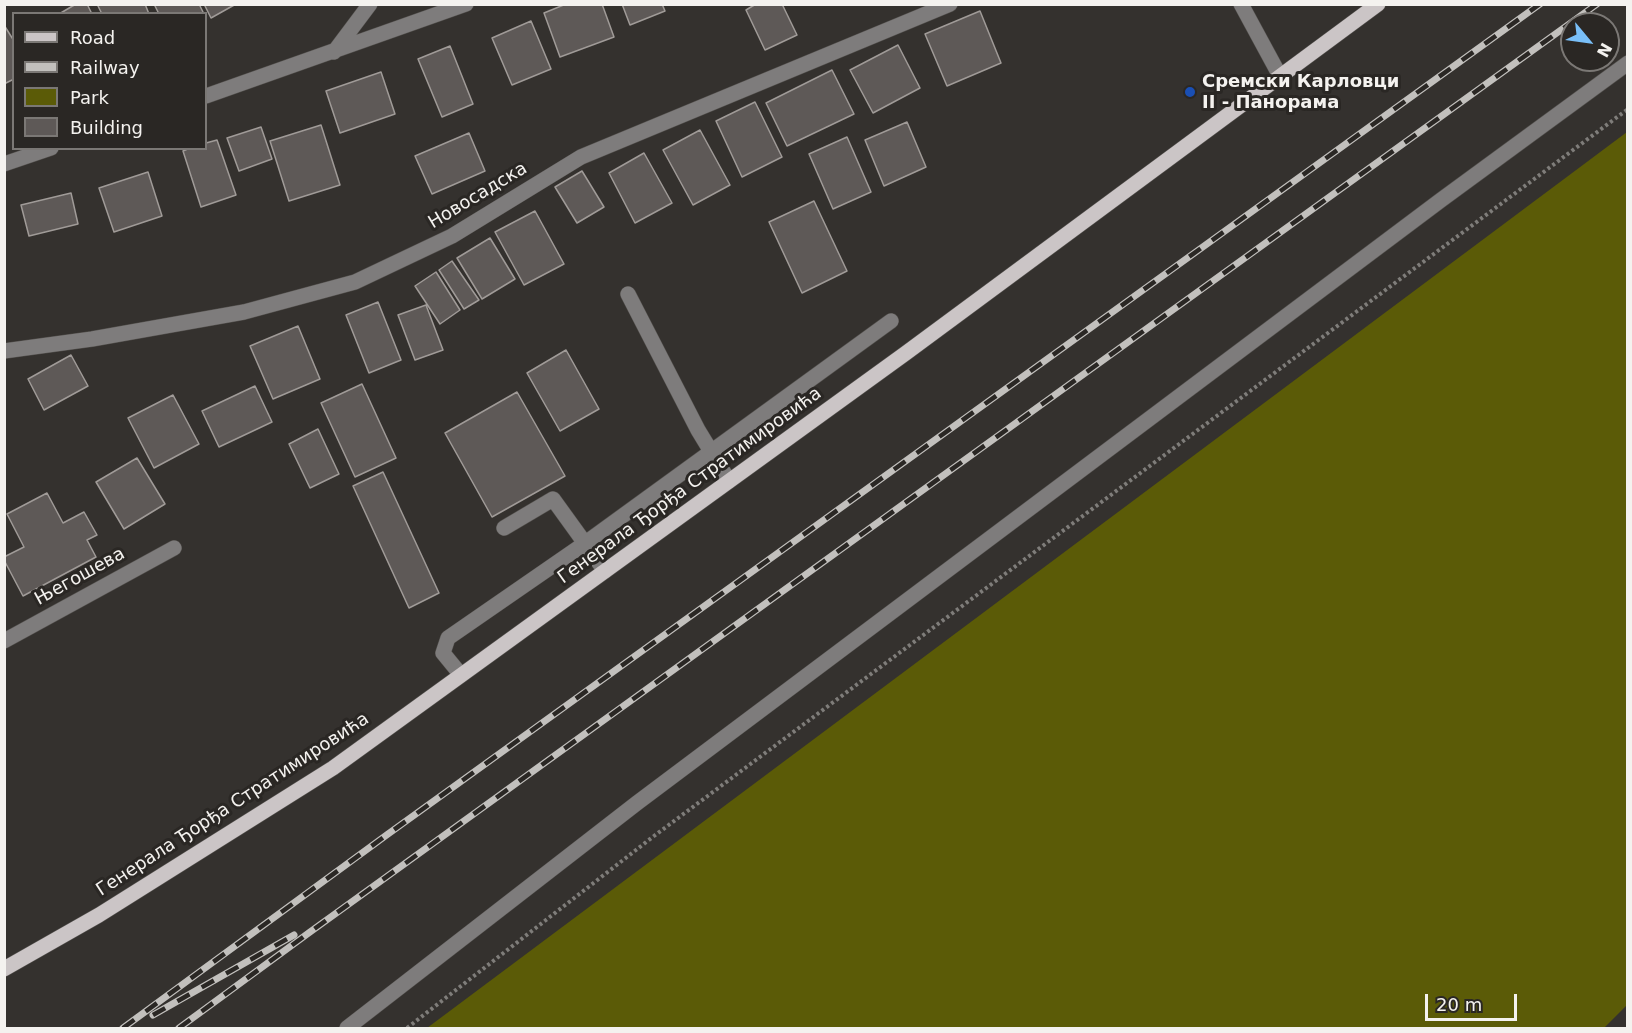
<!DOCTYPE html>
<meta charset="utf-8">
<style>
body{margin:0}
#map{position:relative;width:1632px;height:1033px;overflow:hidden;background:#34312e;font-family:"DejaVu Sans",sans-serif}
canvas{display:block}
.frame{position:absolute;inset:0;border:6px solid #f4f2ef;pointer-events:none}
.legend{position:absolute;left:12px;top:12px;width:195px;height:138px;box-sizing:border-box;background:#2a2724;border:2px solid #7b7875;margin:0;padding:8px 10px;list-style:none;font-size:18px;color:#f4f2ef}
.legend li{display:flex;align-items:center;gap:12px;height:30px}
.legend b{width:30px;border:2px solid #7b7875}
.north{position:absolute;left:1560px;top:12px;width:60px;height:60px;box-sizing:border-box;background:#2a2724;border:2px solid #7b7875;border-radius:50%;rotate:119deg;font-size:16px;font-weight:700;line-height:24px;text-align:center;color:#f4f2ef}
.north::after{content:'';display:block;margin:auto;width:21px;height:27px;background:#79bff8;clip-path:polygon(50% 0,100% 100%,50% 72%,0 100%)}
.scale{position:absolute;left:1425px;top:994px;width:92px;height:27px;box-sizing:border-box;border:3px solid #f4f2ef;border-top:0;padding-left:8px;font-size:18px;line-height:21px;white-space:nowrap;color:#f4f2ef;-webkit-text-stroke:4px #2a2724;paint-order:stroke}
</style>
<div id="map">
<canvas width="1632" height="1033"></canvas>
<div class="frame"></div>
<ul class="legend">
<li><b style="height:8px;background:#cbc5c6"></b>Road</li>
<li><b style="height:8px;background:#c2c0bd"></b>Railway</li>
<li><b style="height:16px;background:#5b5b07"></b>Park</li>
<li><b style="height:16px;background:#5e5957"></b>Building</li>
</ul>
<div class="north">N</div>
<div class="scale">20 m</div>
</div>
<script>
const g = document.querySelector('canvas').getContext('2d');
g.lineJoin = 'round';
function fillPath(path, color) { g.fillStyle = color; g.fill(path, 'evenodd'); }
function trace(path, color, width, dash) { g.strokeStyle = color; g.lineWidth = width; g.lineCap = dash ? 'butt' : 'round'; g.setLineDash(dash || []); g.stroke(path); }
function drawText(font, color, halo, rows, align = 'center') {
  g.font = font + ' "DejaVu Sans",sans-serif'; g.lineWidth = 6; g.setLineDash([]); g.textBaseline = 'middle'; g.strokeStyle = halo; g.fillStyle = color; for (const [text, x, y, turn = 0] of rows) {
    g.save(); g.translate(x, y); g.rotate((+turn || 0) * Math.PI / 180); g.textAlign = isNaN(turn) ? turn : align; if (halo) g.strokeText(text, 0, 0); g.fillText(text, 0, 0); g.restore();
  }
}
fillPath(new Path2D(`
 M 1627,132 L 1628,1004 L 1604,1028 L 427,1028 Z`), '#5b5b07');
const building = new Path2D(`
 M 76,4 L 87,4 L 92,14 L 59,14 Z
 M 97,4 L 145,4 L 149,14 L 102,14 Z
 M 154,4 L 199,4 L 204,14 L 159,14 Z
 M 204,4 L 236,4 L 211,18 Z
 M 566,4 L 602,4 L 614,37 L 560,57 L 544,13 Z
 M 622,4 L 662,4 L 665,11 L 630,25 Z
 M 756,4 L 782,4 L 797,35 L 765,50 L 746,10 Z
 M 980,11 L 1001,63 L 947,86 L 925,34 Z
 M 531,21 L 551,69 L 512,85 L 492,38 Z
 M 4,25 L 14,41 L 14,79 L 4,84 Z
 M 898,45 L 920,88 L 873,113 L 850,70 Z
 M 450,46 L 473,104 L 442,117 L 418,59 Z
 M 832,70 L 854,114 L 787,146 L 766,103 Z
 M 381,72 L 395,114 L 340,133 L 326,91 Z
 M 755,102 L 782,157 L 742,177 L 716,121 Z
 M 907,122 L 926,167 L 884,186 L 865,140 Z
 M 321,125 L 340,185 L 289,201 L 270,141 Z
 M 261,127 L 272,159 L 239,171 L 227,138 Z
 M 700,130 L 730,185 L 693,205 L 663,150 Z
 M 469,133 L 485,171 L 432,194 L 415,156 Z
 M 847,137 L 871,192 L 833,209 L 809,154 Z
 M 217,140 L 236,195 L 201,207 L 183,151 L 190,148 L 206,148 L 206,143 Z
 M 644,153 L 672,203 L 635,223 L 609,173 Z
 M 582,171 L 604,207 L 577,223 L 555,187 Z
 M 148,172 L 162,216 L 114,232 L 99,188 Z
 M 71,193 L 78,224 L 29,236 L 21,205 Z
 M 814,201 L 847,271 L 802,293 L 769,222 Z
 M 535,211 L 564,264 L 524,285 L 495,232 Z
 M 490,238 L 515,279 L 482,299 L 457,258 Z
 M 452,261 L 479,300 L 464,309 L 439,270 Z
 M 436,272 L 460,310 L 440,324 L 415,286 Z
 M 378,302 L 401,360 L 369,373 L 346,315 Z
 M 426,305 L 443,350 L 415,360 L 398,315 Z
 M 298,326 L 320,379 L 273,399 L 250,346 Z
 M 566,350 L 599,409 L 560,431 L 527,373 Z
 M 71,355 L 88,386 L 44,410 L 28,379 Z
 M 362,384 L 396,458 L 355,477 L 321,403 Z
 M 255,386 L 272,422 L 219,447 L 202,411 Z
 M 517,392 L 565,476 L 492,517 L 445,433 Z
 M 173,395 L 199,444 L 154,468 L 128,418 Z
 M 318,429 L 339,474 L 310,488 L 289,444 Z
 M 137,458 L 165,504 L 124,529 L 96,482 Z
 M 383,472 L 439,593 L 409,608 L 353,486 Z
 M 47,493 L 63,523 L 84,512 L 97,535 L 87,540 L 96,557 L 23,596 L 4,560 L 4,557 L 24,547 L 7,514 Z`);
fillPath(building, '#5e5957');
trace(building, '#a09b98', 1.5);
const minor = new Path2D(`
 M 1241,4 L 1280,76
 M 334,52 L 370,4
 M 206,96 L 466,4
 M 4,164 L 51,148
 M 628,294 L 698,430 L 729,481
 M 4,351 L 92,339 L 244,312 L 355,282 L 452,236 L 581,157 L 950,4
 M 504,528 L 553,499 L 605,571
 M 4,641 L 174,548
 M 461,675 L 443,653 L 448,638 L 584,544 L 891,321
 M 347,1028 L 637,803 L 1441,200 L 1628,63`);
const major = new Path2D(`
 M 4,969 L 99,915 L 333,768 L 906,353 L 1378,4`);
trace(minor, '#53504d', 16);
trace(major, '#53504d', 16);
trace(new Path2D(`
 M 407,1028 L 654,836 L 1628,109`), '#7f7d7a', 4, [3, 3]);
trace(minor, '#7e7c7c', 15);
trace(major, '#cbc5c6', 15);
const rail = new Path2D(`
 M 153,1015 L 294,935
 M 123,1028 L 388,834 L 1540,4
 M 179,1028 L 310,932 L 1597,4`);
trace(rail, '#c2c0bd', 7);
trace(rail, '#2a2724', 4.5, [14]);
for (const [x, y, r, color] of [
 [1190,92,6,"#1a4fb4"]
]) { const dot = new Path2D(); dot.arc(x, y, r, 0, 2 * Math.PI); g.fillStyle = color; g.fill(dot); trace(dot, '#2a2724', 2); }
drawText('bold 18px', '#f4f2ef', '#2a2724', [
 ["Сремски Карловци",1202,82],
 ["II - Панорама",1202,103]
], 'left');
drawText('18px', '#f4f2ef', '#2a2724', [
 ["Новосадска",478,196,-31],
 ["Генерала Ђорђа Стратимировића",690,486,-36],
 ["Његошева",80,577,-29],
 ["Генерала Ђорђа Стратимировића",233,805,-33]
]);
</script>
